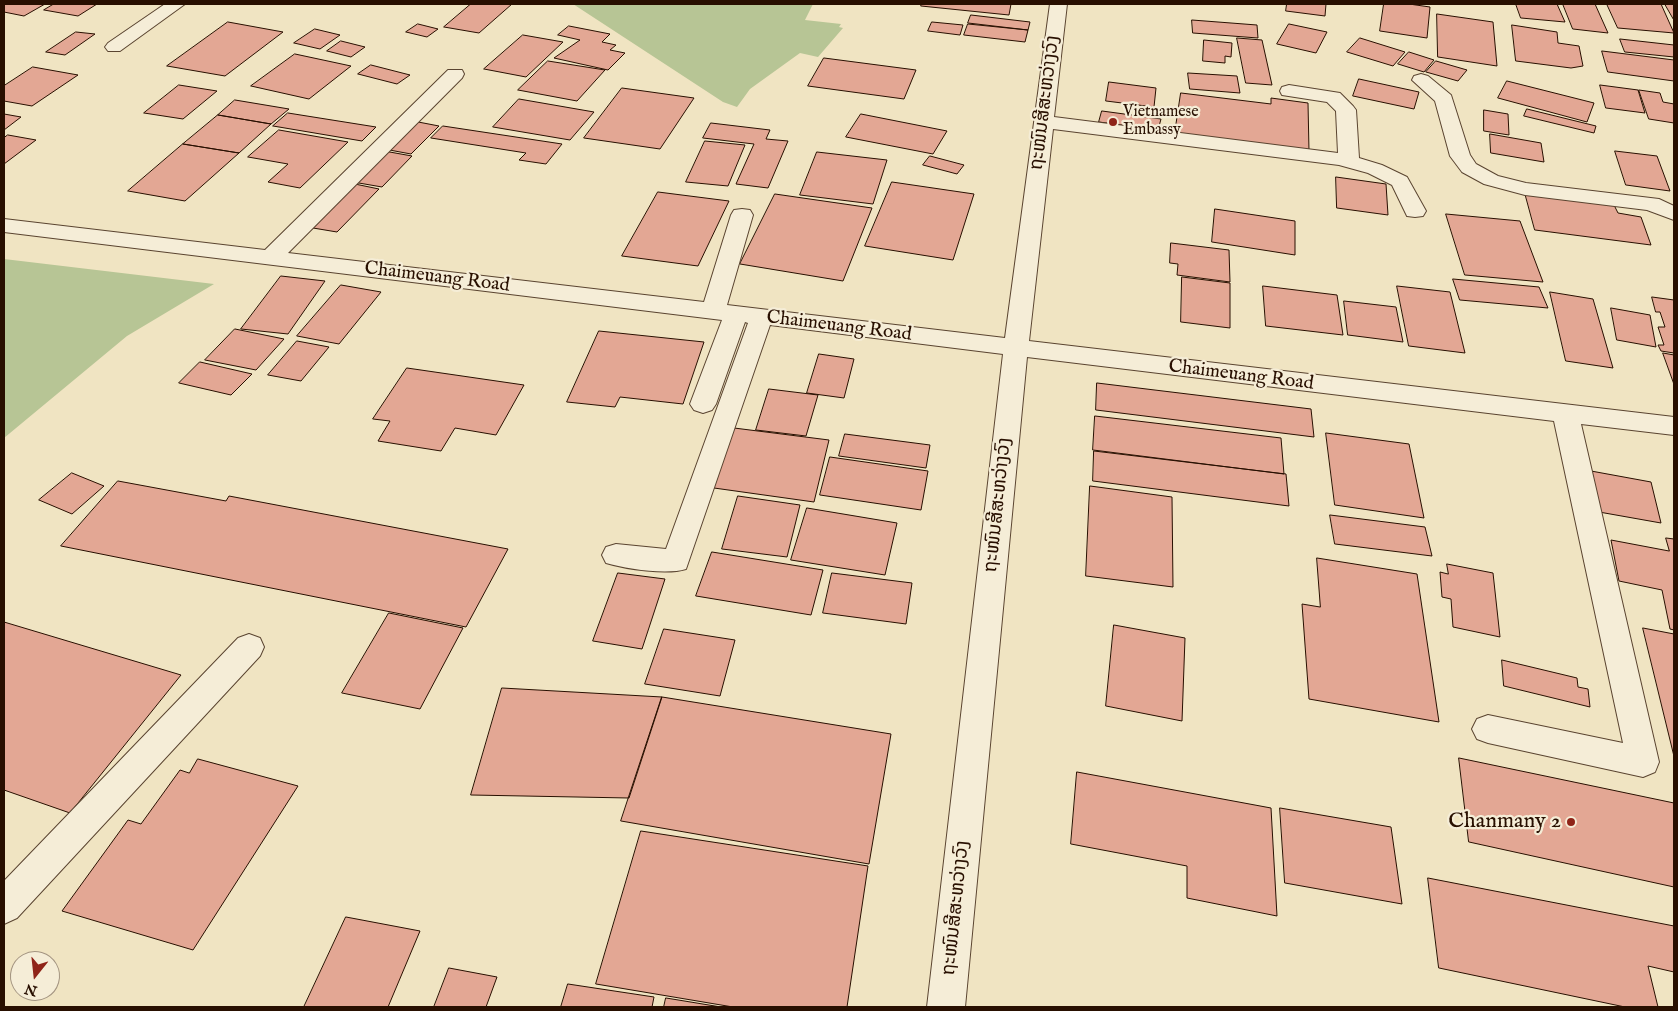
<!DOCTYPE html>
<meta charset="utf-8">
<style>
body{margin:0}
#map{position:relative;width:1678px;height:1011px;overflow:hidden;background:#f0e4c2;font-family:"IM FELL English",serif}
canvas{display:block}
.frame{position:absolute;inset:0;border:5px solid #280f00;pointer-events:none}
.north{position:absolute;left:10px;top:951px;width:50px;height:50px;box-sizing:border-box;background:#f5edd7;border:1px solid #a39481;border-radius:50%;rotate:196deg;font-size:14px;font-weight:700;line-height:20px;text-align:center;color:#280f00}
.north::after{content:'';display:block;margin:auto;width:18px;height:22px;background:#8f2418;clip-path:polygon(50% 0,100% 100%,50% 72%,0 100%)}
</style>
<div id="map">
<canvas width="1678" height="1011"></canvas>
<div class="frame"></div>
<div class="north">N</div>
</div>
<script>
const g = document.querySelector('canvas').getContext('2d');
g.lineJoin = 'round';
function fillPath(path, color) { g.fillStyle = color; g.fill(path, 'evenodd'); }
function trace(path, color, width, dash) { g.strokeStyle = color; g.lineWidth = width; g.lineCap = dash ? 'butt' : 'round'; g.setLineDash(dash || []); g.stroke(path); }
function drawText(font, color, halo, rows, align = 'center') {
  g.font = font + ' "IM FELL English","Noto Sans Lao",serif'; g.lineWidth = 4.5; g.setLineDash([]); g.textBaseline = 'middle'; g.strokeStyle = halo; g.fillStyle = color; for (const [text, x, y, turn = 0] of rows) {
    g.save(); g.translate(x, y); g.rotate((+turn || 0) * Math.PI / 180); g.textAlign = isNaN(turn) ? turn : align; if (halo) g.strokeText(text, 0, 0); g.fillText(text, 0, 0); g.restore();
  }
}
fillPath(new Path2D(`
 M 573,4 L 813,4 L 805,20 L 841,24 L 839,27 L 843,28 L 818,57 L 800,53 L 750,89 L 737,107 L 723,102 Z
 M 4,259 L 214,284 L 127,336 L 4,438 Z`), '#b7c595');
const building = new Path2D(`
 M 4,4 L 45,4 L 24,16 L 4,12 Z
 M 54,4 L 97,4 L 78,16 L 44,10 Z
 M 471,4 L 512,4 L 479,33 L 444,27 Z
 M 922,4 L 1011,4 L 1009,15 L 921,6 Z
 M 1287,4 L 1326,4 L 1325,16 L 1286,11 Z
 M 1384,4 L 1409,4 L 1430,7 L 1427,38 L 1380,31 Z
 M 1516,4 L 1557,4 L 1565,22 L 1521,18 Z
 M 1563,4 L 1595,4 L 1608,33 L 1573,29 Z
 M 1607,4 L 1661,4 L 1674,33 L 1618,28 Z
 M 1665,4 L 1674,4 L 1674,20 Z
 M 1437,14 L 1493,22 L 1497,66 L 1438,57 Z
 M 971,15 L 1030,22 L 1028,30 L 968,23 Z
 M 1192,20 L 1257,25 L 1258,38 L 1193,33 Z
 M 228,22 L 283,32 L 225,76 L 167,66 Z
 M 932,22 L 963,25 L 960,35 L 928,31 Z
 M 418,24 L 438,29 L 427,37 L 406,32 Z
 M 968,24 L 1028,30 L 1025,42 L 964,35 Z
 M 1289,24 L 1327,32 L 1316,53 L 1277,44 Z
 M 1512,25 L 1557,32 L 1558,43 L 1579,46 L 1583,66 L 1571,68 L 1516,61 Z
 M 569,26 L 610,34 L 602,42 L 616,45 L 610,50 L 625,53 L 608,70 L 554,58 L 580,40 L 558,35 Z
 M 315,29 L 340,35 L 320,49 L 294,43 Z
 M 76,32 L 95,34 L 65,55 L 46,52 Z
 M 523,35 L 563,42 L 526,77 L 484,69 Z
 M 1237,38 L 1262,40 L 1272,85 L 1246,83 Z
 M 1360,38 L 1405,52 L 1393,66 L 1347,52 Z
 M 1620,39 L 1674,45 L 1674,57 L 1625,52 Z
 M 1204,40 L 1232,43 L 1231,57 L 1225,56 L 1225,63 L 1203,61 Z
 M 341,41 L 365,47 L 351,57 L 327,51 Z
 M 1602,51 L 1674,60 L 1674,81 L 1608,72 Z
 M 1409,52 L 1434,60 L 1424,72 L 1398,64 Z
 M 295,54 L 351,66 L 309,99 L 251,86 Z
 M 824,58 L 916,70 L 904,99 L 808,86 Z
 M 548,61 L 605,70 L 577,101 L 518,90 Z
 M 1436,61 L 1467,70 L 1458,81 L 1426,72 Z
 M 371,65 L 410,75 L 397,84 L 358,74 Z
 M 33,67 L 78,75 L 32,106 L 4,101 L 4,86 Z
 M 1188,73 L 1237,76 L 1240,93 L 1190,89 Z
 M 1359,79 L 1419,92 L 1414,109 L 1353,96 Z
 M 1507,81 L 1594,103 L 1587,122 L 1498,98 Z
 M 1109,82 L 1156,88 L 1154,107 L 1106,101 Z
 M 179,85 L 217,91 L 183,119 L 144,113 Z
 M 1600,85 L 1638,90 L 1645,113 L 1606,108 Z
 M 622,88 L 694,98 L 660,149 L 584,138 Z
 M 1639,90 L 1660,93 L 1663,102 L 1674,104 L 1674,123 L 1649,119 Z
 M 1181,93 L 1271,104 L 1271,98 L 1308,103 L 1309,151 L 1175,133 Z
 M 519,99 L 594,112 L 570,140 L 493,127 Z
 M 235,100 L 289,109 L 271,124 L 218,115 Z
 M 1527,109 L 1596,126 L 1594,133 L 1524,116 Z
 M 1484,110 L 1508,114 L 1509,135 L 1484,131 Z
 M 1102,111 L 1161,119 L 1158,130 L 1099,122 Z
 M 288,113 L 376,127 L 362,141 L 273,126 Z
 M 4,114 L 21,117 L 4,130 Z
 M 861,114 L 947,131 L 933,154 L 846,137 Z
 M 218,115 L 271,124 L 239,153 L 183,144 Z
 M 413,121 L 439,126 L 411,154 L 384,149 Z
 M 711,123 L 770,130 L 766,139 L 788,141 L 768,188 L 736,184 L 754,144 L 703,138 Z
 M 443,126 L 562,144 L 546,164 L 519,160 L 526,153 L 431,138 Z
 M 279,130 L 348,142 L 300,188 L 268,182 L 288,164 L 248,157 Z
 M 1490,134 L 1541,143 L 1544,162 L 1491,153 Z
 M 8,135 L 36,140 L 4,164 L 4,138 Z
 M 705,141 L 745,145 L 728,186 L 686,182 Z
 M 183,144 L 239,153 L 185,201 L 128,191 Z
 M 384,151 L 412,156 L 382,187 L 353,182 Z
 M 1615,151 L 1657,156 L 1670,191 L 1626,185 Z
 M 817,152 L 887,160 L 873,204 L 800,195 Z
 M 930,156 L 964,165 L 957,174 L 923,165 Z
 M 1336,177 L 1386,184 L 1388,215 L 1337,208 Z
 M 892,182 L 974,194 L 953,260 L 865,246 Z
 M 350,183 L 379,189 L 337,232 L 307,227 Z
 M 658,192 L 729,201 L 698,266 L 622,256 Z
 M 1525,193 L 1614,205 L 1618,213 L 1641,217 L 1651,245 L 1535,230 Z
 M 775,194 L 872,208 L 843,281 L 740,264 Z
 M 1215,209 L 1295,221 L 1295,255 L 1212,242 Z
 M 1446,214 L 1520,221 L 1543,282 L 1465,275 Z
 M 1171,243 L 1229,250 L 1230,282 L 1177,275 L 1178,264 L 1170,263 Z
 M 281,276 L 325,281 L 288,334 L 241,329 Z
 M 1182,277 L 1230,283 L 1230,328 L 1181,322 Z
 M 1453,279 L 1539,287 L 1548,308 L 1460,300 Z
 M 341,285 L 381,292 L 339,344 L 297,336 Z
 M 1263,286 L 1337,295 L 1343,335 L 1266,326 Z
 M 1397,286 L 1450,292 L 1465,353 L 1409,346 Z
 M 1550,292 L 1593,299 L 1613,368 L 1566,361 Z
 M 1652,297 L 1674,300 L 1674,353 L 1661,351 L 1658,345 L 1664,345 L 1658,327 L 1665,327 L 1660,312 L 1656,312 Z
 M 1344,301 L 1396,307 L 1403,342 L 1348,335 Z
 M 1611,308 L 1650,315 L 1656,347 L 1617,340 Z
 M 235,329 L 284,339 L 256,370 L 205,360 Z
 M 599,331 L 704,342 L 683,404 L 620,397 L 615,407 L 567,402 Z
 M 297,341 L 329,347 L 301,381 L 268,375 Z
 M 1663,353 L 1674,355 L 1674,384 Z
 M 819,354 L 854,359 L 844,398 L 807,393 Z
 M 200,362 L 252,374 L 231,395 L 179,383 Z
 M 407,368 L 524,385 L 496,435 L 455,428 L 441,451 L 378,441 L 390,421 L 373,419 Z
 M 1097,383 L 1311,409 L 1314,437 L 1096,410 Z
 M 769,389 L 818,395 L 806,436 L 756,430 Z
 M 1095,416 L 1281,438 L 1284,474 L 1093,450 Z
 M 734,428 L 829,440 L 814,502 L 714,488 Z
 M 1326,433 L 1409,444 L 1424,518 L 1335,505 Z
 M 845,434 L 930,445 L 926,468 L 839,456 Z
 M 1094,451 L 1286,474 L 1289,506 L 1093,481 Z
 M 830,457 L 928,471 L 921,510 L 820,495 Z
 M 1591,471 L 1651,482 L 1661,523 L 1599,512 Z
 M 72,473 L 104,486 L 72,514 L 39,500 Z
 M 118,481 L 226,501 L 229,496 L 508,549 L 466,627 L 61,546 Z
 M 1090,486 L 1172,497 L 1173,587 L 1086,576 Z
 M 738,496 L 800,505 L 787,557 L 722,549 Z
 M 807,508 L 897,523 L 885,575 L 791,560 Z
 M 1330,515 L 1425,527 L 1432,556 L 1335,544 Z
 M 1666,538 L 1674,539 L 1674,630 L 1670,629 L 1662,590 L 1619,581 L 1611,540 L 1669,551 Z
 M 712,552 L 823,570 L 811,615 L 696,596 Z
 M 1317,558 L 1417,574 L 1439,722 L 1309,699 L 1302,604 L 1320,607 Z
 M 1447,564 L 1493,573 L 1500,637 L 1453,627 L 1451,599 L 1442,597 L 1440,572 L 1448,574 Z
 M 618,573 L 665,579 L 642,649 L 593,641 Z
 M 832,573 L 912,583 L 906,624 L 823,613 Z
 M 389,613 L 463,628 L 420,709 L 342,693 Z
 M 4,622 L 181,675 L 70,813 L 4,790 Z
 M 1114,625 L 1185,638 L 1182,721 L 1106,706 Z
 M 1643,628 L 1674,634 L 1674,756 Z
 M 664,629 L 735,640 L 720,696 L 645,684 Z
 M 1502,660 L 1577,678 L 1578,687 L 1588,689 L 1590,707 L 1504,686 Z
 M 502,688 L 662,697 L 629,798 L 471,795 Z
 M 662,697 L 891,734 L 869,864 L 621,821 Z
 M 1459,758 L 1674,803 L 1674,887 L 1469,842 Z
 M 198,759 L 298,786 L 193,950 L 62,911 L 128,820 L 141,824 L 180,770 L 189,773 Z
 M 1077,772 L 1271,808 L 1277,916 L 1187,898 L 1187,866 L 1071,844 Z
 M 1280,808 L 1391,827 L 1402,904 L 1285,883 Z
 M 641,831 L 868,866 L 847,1007 L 733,1007 L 596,984 Z
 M 1428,878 L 1674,926 L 1674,972 L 1648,966 L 1658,1007 L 1625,1007 L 1439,968 Z
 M 346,917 L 420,931 L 388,1007 L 304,1007 Z
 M 449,968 L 497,977 L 486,1007 L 434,1007 Z
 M 568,984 L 654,997 L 652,1007 L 561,1007 Z
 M 666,998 L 721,1007 L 664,1007 Z`);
fillPath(building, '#e3a794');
trace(building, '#280f00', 1);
const minor = new Path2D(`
 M 165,4 L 185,4 L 120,51 L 108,51 L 105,47 L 108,43 Z
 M 1050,4 L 1067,4 L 1054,117 L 1338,153 L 1336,111 L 1327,102 L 1282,95 L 1280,91 L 1282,87 L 1289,85 L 1340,93 L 1353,106 L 1356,110 L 1359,158 L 1382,165 L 1407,177 L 1426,211 L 1423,216 L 1415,217 L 1407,216 L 1392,185 L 1368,173 L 1339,165 L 1053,129 L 1029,341 L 1674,417 L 1674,435 L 1581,424 L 1659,762 L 1655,772 L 1643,777 L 1488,743 L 1477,739 L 1472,729 L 1477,719 L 1488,715 L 1623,743 L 1554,421 L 1027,357 L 965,1007 L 927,1007 L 1003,354 L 770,325 L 686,569 C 667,575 626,569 606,563 L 602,555 L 606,547 L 616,544 L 666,549 L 748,323 L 745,322 L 716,404 L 712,410 L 703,413 L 694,410 L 690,404 L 722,320 L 4,232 L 4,219 L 265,250 L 448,70 L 462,70 L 464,74 L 462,78 L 288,253 L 704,302 L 731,215 L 734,210 L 742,209 L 750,210 L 753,215 L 727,305 L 1005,338 Z
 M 1421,74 L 1428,76 L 1451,95 L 1470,155 L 1476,164 L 1498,176 L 1526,183 L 1659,199 L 1674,206 L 1674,220 L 1647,210 L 1525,195 L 1484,184 L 1462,172 L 1450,156 L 1435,101 L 1412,80 L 1414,76 Z
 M 249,634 L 260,638 L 264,647 L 260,656 L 17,918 L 4,924 L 4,881 L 238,638 Z`);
trace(minor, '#5a4430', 2);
fillPath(minor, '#f5edd7');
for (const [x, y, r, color] of [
 [1113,122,5,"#8f2418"],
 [1571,822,5,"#8f2418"]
]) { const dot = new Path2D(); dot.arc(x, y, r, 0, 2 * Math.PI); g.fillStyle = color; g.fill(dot); trace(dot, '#f5edd7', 2); }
drawText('16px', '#280f00', '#f5edd7', [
 ["Vietnamese",1123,113],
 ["Embassy",1123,131]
], 'left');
drawText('19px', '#280f00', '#f5edd7', [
 ["ຖະໜົນສີສະຫວ່າງວົງ",1046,103,-83],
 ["Chaimeuang Road",437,278,7],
 ["Chaimeuang Road",839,327,7],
 ["Chaimeuang Road",1241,376,7],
 ["ຖະໜົນສີສະຫວ່າງວົງ",999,505,-84],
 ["ຖະໜົນສີສະຫວ່າງວົງ",957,908,-84]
]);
drawText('22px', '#280f00', '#f5edd7', [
 ["Chanmany 2",1561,822]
], 'right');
</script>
